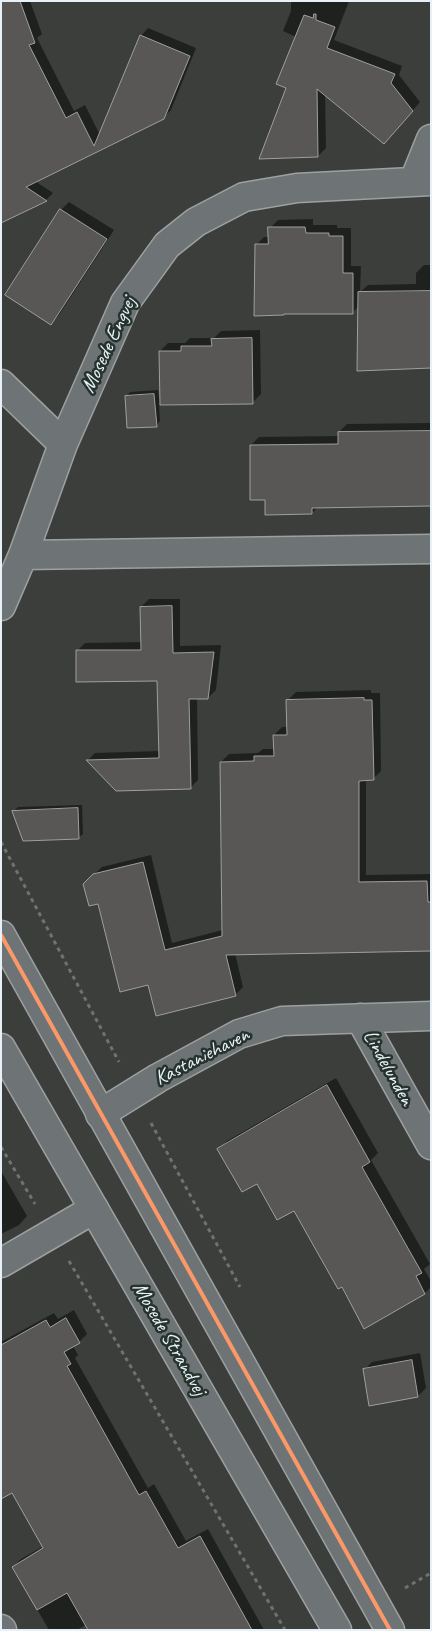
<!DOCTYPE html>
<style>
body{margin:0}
#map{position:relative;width:432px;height:1631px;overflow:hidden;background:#3b3e3a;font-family:Caveat,sans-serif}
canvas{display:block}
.frame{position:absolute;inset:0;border:2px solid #e8f1f8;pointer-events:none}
</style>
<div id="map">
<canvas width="432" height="1631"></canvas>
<div class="frame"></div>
</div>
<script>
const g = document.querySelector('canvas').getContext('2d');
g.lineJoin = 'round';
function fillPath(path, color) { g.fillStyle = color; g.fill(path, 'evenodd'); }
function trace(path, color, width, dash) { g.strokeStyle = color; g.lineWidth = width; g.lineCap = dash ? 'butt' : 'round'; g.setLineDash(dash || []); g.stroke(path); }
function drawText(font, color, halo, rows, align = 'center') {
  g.font = font + ' Caveat,sans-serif'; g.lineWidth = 5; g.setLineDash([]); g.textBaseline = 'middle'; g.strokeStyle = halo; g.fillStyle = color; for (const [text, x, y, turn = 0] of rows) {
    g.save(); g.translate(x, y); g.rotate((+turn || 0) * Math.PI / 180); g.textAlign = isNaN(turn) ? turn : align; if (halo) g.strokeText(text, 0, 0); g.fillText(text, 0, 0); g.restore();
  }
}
fillPath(new Path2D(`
 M 1,1 L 30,1 L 42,34 L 37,38 L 74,111 L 85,105 L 100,135 L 141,36 L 148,28 L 196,48 L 171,110 L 163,118 L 35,181 L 53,193 L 46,200 L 2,221 Z
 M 291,1 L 349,1 L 334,40 L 402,66 L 399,75 L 420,102 L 392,135 L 325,94 L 326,148 L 318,156 L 288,87 L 296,37 L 283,31 L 291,11 Z
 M 69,202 L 114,230 L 59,315 L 51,324 L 61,210 Z
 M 313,219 L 313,225 L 337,225 L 337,228 L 351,228 L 351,266 L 361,266 L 360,292 L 368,285 L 416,284 L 416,273 L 424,265 L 431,265 L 431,367 L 359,306 L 352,313 L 256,245 L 264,237 L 270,237 L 270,228 L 278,220 Z
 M 260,330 L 261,394 L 252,403 L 159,404 L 160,421 L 156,426 L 126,397 L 130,392 L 158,390 L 159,398 L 161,398 L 160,351 L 168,343 L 185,343 L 190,338 L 214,338 L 221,331 Z
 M 431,423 L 431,504 L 318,507 L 312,513 L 266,499 L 251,445 L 259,437 L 339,436 L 339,432 L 347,424 Z
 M 149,599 L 180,599 L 180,646 L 221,645 L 216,690 L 208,698 L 197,698 L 198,780 L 190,788 L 88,760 L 95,753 L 160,751 L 158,680 L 77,651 L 85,643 L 142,642 L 141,607 Z
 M 371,690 L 371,693 L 380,693 L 381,771 L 373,779 L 366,779 L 366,875 L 431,874 L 431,950 L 235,953 L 243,987 L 235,995 L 149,984 L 99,902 L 84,884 L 102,867 L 151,855 L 172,943 L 223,930 L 221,762 L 229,754 L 258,753 L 263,749 L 275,749 L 274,735 L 282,727 L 288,727 L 288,700 L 296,692 Z
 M 82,805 L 83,834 L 78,838 L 14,811 L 18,807 Z
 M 336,1078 L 378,1153 L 371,1160 L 430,1264 L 424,1269 L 431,1281 L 431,1287 L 425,1293 L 364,1328 L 342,1286 L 295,1209 L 258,1182 L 219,1150 L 227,1141 Z
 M 1,1171 L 27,1216 L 19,1225 L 1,1234 Z
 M 74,1310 L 87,1334 L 79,1342 L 73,1346 L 78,1355 L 75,1358 L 148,1488 L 154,1484 L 186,1541 L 208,1529 L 264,1630 L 131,1630 L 118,1606 L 77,1630 L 49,1630 L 13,1567 L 21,1559 L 44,1546 L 12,1491 L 1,1498 L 1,1342 L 54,1313 L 58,1319 Z
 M 420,1353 L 426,1388 L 418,1396 L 364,1370 L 372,1362 Z`), '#0007');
const building = new Path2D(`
 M 1,1 L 20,1 L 35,43 L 29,45 L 66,118 L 77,112 L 94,146 L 140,35 L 190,56 L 164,119 L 26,187 L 47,201 L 1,223 Z
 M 314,14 L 316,14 L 316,20 L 335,27 L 327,48 L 395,74 L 391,83 L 413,111 L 384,144 L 317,89 L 318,157 L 259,159 L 286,88 L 276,84 L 304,15 L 313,18 Z
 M 60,209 L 107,239 L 51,325 L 5,295 Z
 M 268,227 L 305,227 L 306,233 L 329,233 L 329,236 L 343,236 L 343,273 L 353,273 L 353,314 L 284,314 L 284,315 L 254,316 L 255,244 L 268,244 Z
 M 431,291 L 431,368 L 357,371 L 358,292 Z
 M 252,338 L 253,404 L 160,405 L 159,351 L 181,351 L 181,346 L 212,346 L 211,339 Z
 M 154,394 L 157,427 L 127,428 L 125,396 Z
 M 431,431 L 431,506 L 312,508 L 312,514 L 265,515 L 265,500 L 250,500 L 250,445 L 338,444 L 338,432 Z
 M 172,606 L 173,653 L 214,652 L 208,699 L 189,699 L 191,789 L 116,791 L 86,760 L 159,758 L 157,681 L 76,682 L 76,650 L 141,650 L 140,607 Z
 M 364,698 L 364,700 L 372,700 L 374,780 L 359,781 L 359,882 L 427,881 L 428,902 L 431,902 L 431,951 L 226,955 L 236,996 L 156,1016 L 148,985 L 120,992 L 98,904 L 89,906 L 83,884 L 93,874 L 143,862 L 165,950 L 222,936 L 220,762 L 254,761 L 254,756 L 274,756 L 273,735 L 287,735 L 286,700 Z
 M 78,808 L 79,839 L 23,841 L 12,811 Z
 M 327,1085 L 370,1162 L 362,1167 L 422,1273 L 416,1276 L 425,1294 L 364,1329 L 342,1287 L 338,1289 L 294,1211 L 277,1220 L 257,1184 L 242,1192 L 217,1149 Z
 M 66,1318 L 80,1343 L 64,1352 L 71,1364 L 67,1366 L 139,1495 L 146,1491 L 178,1548 L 200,1536 L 252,1630 L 88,1630 L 67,1593 L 37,1610 L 12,1567 L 43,1548 L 12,1493 L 1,1499 L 1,1345 L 46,1320 L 50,1327 Z
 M 412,1360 L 418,1397 L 369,1406 L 363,1369 Z`);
fillPath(building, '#585755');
trace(building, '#9da0a0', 1);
const street = new Path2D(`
 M 414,181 L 431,139
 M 1,384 L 63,444
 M 23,555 L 431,549
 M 1,606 L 23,555 L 63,444 L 125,303 L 167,245 L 196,222 L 244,197 L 297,188 L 431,181
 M 360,1018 L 431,1145
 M 100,1114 L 158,1078 L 239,1034 L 282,1021 L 431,1016
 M 1,1263 L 94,1209
 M 1,1629 L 2,1630`);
const secondary = new Path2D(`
 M 1,935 L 390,1630
 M 1,1048 L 337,1630`);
trace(street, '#9da0a0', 31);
trace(secondary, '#9da0a0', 31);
trace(new Path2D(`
 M 1,842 L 119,1062
 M 151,1123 L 240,1287
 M 1,1147 L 35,1204
 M 69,1261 L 285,1630
 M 405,1588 L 431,1573`), '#6f7271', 3, [4, 4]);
trace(street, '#6e7475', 28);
trace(secondary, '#6e7475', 28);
trace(new Path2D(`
 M 1,935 L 390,1630`), '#fc9868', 4);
drawText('21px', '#e8f1f8', '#26332d', [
 ["Mosede Engvej",109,345,-65],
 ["Kastaniehaven",202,1057,-27],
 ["Lindelunden",388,1068,61],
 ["Mosede Strandvej",169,1339,60]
]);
</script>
